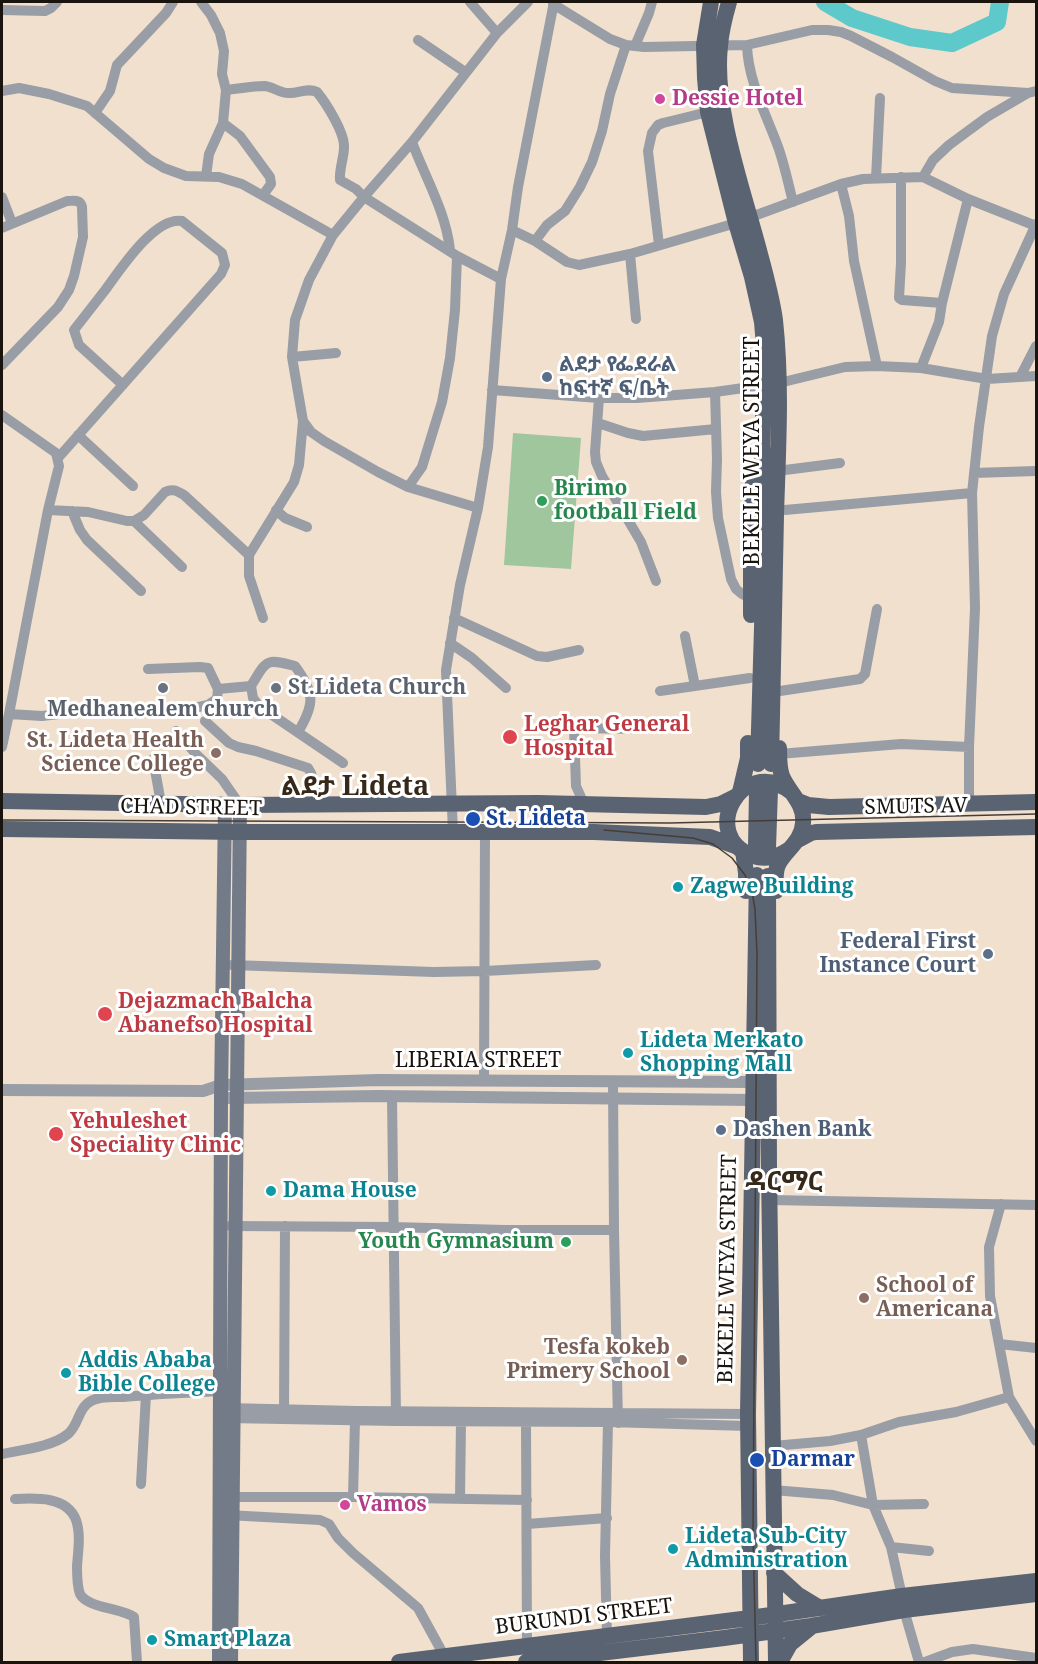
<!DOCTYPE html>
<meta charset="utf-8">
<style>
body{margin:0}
#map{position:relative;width:1038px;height:1664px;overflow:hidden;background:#f1e0ce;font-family:"Noto Serif",serif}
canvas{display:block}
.frame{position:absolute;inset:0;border:3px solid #1a140e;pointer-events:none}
</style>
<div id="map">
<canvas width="1038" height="1664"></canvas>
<div class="frame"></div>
</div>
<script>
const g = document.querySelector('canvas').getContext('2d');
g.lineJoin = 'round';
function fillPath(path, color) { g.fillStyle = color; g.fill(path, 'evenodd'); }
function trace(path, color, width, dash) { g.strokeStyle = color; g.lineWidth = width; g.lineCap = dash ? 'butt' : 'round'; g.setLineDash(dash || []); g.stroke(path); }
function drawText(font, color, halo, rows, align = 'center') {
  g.font = font + ' "Noto Serif","Noto Sans Ethiopic",serif'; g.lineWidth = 6; g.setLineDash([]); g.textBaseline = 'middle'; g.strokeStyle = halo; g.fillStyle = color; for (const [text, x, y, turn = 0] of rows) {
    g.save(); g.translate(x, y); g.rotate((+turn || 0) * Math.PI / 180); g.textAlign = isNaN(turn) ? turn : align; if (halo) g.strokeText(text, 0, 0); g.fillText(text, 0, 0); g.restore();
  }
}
fillPath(new Path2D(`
 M 513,433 L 581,438 L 571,569 L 504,565 Z`), '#9fc69c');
trace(new Path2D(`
 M 825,2 L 852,18 L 910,37 L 952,43 L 997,22 L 1000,2`), '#5dc9ca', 18);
trace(new Path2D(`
 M 201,2 L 211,15 L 220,33 L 224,51 L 222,74 L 226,90 L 223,123 L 209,154 L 206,176
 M 470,2 L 497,33
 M 553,4 L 610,39 L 626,45 L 644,47 L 747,45 L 812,30 L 828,30 L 841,32 L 851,36 L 892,57 L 935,81 L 952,88 L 1028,93 L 1036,91
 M 2,10 L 45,11 L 51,8 L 57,2
 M 418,40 L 465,72
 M 747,45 C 748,80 765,112 777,144 C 784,162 788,183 793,202
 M 635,46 L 649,13 L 652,2
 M 226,90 C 238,89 252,86 265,86 C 273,87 280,93 288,93 C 298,94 307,87 317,92 C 326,103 345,133 344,147 C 344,158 339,169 340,180 L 356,189 L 364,197 L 412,142 L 497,33 L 528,2
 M 2,91 L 19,88 L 49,94 L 87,106 L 149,159 L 164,168 L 186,176 L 219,177 L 242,184 L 333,235 L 364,197 L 457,256 L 501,279
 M 95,113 L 110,91 L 117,65 L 166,13 L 173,2
 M 223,123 L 240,136 L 270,177 L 271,184 L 263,195
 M 412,142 C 425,177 446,212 450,250
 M 901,177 L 901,263 L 899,298 L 902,300 L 942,303
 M 923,177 L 933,160 L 949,145 L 987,117 L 1028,93
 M 876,178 L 880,98
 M 841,184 L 849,216 L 854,261 L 877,366
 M 2,197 L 12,223
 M 751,217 L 841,184 L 863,179 L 923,177 L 968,199 L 1036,226
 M 2,228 L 67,201 C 75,201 80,199 82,207 L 83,237 L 74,276 L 69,290 L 58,307 L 2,365
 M 512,230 L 535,241 L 567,262 L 579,265 L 630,254 L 736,223
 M 333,235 L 309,280 L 295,320 L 292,357 L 303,421 L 311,432 L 324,441 L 378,472 L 408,487 L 478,508
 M 535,241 L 547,225 L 565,211 L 580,187 L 592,162 L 602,131 L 610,94 L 626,45
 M 659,245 L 648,151 L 652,133 L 658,125 L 663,123 L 708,112
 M 630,254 L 636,319
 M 292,357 L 336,353
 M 921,368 L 939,322 L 942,303 L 968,199
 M 1020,377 L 1036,346
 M 492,390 L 599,398 L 637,398 L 715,392 L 779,383 L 845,367 L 877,366 L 921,368 L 987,379 L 1036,376
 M 715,392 L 717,459 L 716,492 L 718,518 L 731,579 L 736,589 L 742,594 L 752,598
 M 599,398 L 595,452 L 596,462 L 602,476 L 641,542 L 656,581
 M 2,415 L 56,453 L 59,466 L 48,510 L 9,714 L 2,747
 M 598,423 L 628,433 L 643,436 L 716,429
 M 78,435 L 133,486
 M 58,458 L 221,274 L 225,265 L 222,253 L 182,221 C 155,216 120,270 106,289 C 95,303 85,316 74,330 L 79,345 L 123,385
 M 785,470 L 840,463
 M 974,473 L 1036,471
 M 408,487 L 422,467 L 442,402 L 450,358 L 455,310 L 457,256
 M 48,510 L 88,512 L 127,521 L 134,521 L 144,515 L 165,492 C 173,488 177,491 184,495 L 249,555
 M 276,510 L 285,518 L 307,527
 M 785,510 L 972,493
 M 72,511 L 80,530 L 87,540 L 141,591
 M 134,521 L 182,567
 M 263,618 L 249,576 L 249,555 L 294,482 L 299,465 L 303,421
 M 454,618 L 537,656 L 547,657 L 579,650
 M 685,636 L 695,686
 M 450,643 L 472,658 L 506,688
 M 251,686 C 267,660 265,658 295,666 C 315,693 315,704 298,732
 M 218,689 L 251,686 L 253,698 L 259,706 L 343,763
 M 660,691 L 750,678
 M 780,691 L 860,679 L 865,674 L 877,609
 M 9,714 L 42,716 L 84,711 L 121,714 L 180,711 L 208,705 L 217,699 L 218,689 L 208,668 L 200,667 L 148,669
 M 205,721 L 229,743 L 238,747 L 256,751 L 308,768 L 311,773 L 319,805
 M 176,731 L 196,754 L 222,779 L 240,805
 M 779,754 L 901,744 L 969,747
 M 153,759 L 161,803
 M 584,804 L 576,786 L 574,728 L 639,729
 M 969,804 L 969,747 L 975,608 L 972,493 L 979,427 L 992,336 L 1004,294 L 1036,224
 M 453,832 L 446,670 L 460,585 L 478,508 L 488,447 L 501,279 L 512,230 L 518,187 L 554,2
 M 232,965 L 434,972 L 485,971 L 596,965
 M 484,1081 L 485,832
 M 613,1081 L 614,1230
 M 392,1096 L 396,1418
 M 770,1200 L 1036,1205
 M 1001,1204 L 989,1247 L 990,1296 L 1009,1397 L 1036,1441
 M 230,1226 L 393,1227 L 505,1230 L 614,1230 L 618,1423
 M 999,1344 L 1036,1348
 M 226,1408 L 357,1411 L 748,1414
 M 284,1415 L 285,1226
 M 226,1418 L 396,1421 L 608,1422 L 748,1426
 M 526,1422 L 527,1646
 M 861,1435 L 873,1505 L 891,1547 L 902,1596
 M 773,1446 L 830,1441 L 861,1435 L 899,1422 L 956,1412 L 1009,1397
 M 2,1454 C 21,1450 52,1447 68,1434 C 79,1425 78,1408 91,1401 C 100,1396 113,1397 123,1397 C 155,1394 188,1393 220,1391
 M 141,1484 L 146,1395
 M 773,1490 L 833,1495 L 873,1505 L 924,1504
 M 226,1497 L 353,1497 L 527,1500
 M 353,1497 L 355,1420
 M 15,1499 C 35,1498 67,1496 76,1520 C 81,1534 78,1552 77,1566 C 77,1574 77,1586 80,1594 C 87,1608 122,1608 134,1617 L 137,1662
 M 460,1499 L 461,1421
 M 227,1515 L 320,1520 L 329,1524 L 338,1538 L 353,1553 L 418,1608 L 446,1659
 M 527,1524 L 607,1518
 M 891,1547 L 929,1551
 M 904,1610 L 919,1662
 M 607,1636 L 605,1556 L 608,1422
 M 925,1662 L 952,1652 L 973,1649 L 1036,1658`), '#989da6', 10);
trace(new Path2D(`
 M 2,1090 L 203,1091 L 221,1085 L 378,1080 L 753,1082
 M 229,1098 L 378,1096 L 753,1100`), '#989da6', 12);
trace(new Path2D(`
 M 219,1662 L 221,1098 L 225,804
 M 231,1662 L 240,805`), '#747b88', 14);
trace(new Path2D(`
 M 711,2 L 704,45 L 705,78 L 708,112 L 736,223 L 752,277 L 762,322 L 765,358 L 762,445 L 764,512 L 763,593 L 758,764
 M 729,2 C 725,16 721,31 720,46 C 713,110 744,192 760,254 C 766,276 772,298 775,320 C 782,385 778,450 776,515 C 774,598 773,681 771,764
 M 751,615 L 751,559 L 753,482
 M 740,792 L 748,758 L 748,743
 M 2,801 L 240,805 L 538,803 L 706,807 L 721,804 L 735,797
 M 798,801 L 808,805 L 829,807 L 1036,802
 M 2,829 L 240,832 L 594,832 L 710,837 L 738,847
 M 798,840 L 811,833 L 816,832 L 1036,827
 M 756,847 L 757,790
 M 768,848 L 770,790
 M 788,850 C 778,857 765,860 753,856 C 698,837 741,753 791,792
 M 743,851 L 746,873 L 746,891
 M 768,876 L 769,1172 L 776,1662
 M 776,891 C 776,882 774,871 779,863 C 787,849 802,841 803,823 C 805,803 789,793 782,776 C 779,768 779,757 779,748
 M 774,1573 L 797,1594 L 820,1608
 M 399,1662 L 750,1618 L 902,1596 L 1036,1581
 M 526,1662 L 724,1638 L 811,1626 L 904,1610 L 1036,1594
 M 751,1662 L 748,1414 L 757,875
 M 780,1662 L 790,1644 L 811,1627`), '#5a6372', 16);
trace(new Path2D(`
 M 2,820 L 670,823 L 1036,814
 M 604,830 L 693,838 L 713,844 L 732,858 L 745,875 L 752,892 L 755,909 L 757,953 L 753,1533 L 756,1662`), '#463e36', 1.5);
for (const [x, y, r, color] of [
 [660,99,6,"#d1479c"],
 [547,377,6,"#5c6f8a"],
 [542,501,6,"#2e9e5b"],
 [163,688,6,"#6b7280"],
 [276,688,6,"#6b7280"],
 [510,737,8,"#e0444e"],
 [216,753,6,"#8d6e63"],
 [473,819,8,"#1a4fb4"],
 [678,887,6,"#0f9aa8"],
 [988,954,6,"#5c6f8a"],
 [105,1014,8,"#e0444e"],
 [628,1053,6,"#0f9aa8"],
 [721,1130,6,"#5c6f8a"],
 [56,1134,8,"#e0444e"],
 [271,1191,6,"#0f9aa8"],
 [566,1242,6,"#2e9e5b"],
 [864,1298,6,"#8d6e63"],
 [682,1360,6,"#8d6e63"],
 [66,1373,6,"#0f9aa8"],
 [757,1460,8,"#1a4fb4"],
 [345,1505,6,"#d1479c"],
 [673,1549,6,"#0f9aa8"],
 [152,1640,6,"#0f9aa8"]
]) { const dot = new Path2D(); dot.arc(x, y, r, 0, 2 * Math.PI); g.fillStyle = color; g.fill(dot); trace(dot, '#fff', 2); }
drawText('bold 21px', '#b23c85', '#fff', [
 ["Dessie Hotel",672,99],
 ["Vamos",357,1505]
], 'left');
drawText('bold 21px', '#4e5e75', '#fff', [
 ["ልደታ የፌደራል",559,365],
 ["ከፍተኛ ፍ/ቤት",559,389],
 ["Federal First",976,942,"right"],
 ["Instance Court",976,966,"right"],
 ["Dashen Bank",733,1130]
], 'left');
drawText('21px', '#1a140e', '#fff', [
 ["BEKELE WEYA STREET",753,451,-90],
 ["SMUTS AV",916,807,-1],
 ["CHAD STREET",191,808,1],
 ["LIBERIA STREET",478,1061],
 ["BEKELE WEYA STREET",728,1269,-89],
 ["BURUNDI STREET",584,1617,-7]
]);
drawText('bold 21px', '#27864d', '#fff', [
 ["Birimo",554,489],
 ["football Field",554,513],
 ["Youth Gymnasium",554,1242,"right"]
], 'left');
drawText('bold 21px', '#5b616d', '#fff', [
 ["St.Lideta Church",288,688],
 ["Medhanealem church",163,710,"center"]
], 'left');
drawText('bold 21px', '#be3a42', '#fff', [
 ["Leghar General",524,725],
 ["Hospital",524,749],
 ["Dejazmach Balcha",118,1002],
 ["Abanefso Hospital",118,1026],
 ["Yehuleshet",70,1122],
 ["Speciality Clinic",70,1146]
], 'left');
drawText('bold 21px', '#785e54', '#fff', [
 ["St. Lideta Health",204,741],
 ["Science College",204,765],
 ["School of",876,1286,"left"],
 ["Americana",876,1310,"left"],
 ["Tesfa kokeb",670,1348],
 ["Primery School",670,1372]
], 'right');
drawText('bold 21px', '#164399', '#fff', [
 ["St. Lideta",486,819],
 ["Darmar",771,1460]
], 'left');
drawText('bold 21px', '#0d838f', '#fff', [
 ["Zagwe Building",690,887],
 ["Lideta Merkato",640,1041],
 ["Shopping Mall",640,1065],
 ["Dama House",283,1191],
 ["Addis Ababa",78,1361],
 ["Bible College",78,1385],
 ["Lideta Sub-City",685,1537],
 ["Administration",685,1561],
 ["Smart Plaza",164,1640]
], 'left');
drawText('bold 27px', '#36291a', '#fff', [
 ["ልደታ Lideta",355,787],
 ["ዳርማር",784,1182]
]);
</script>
